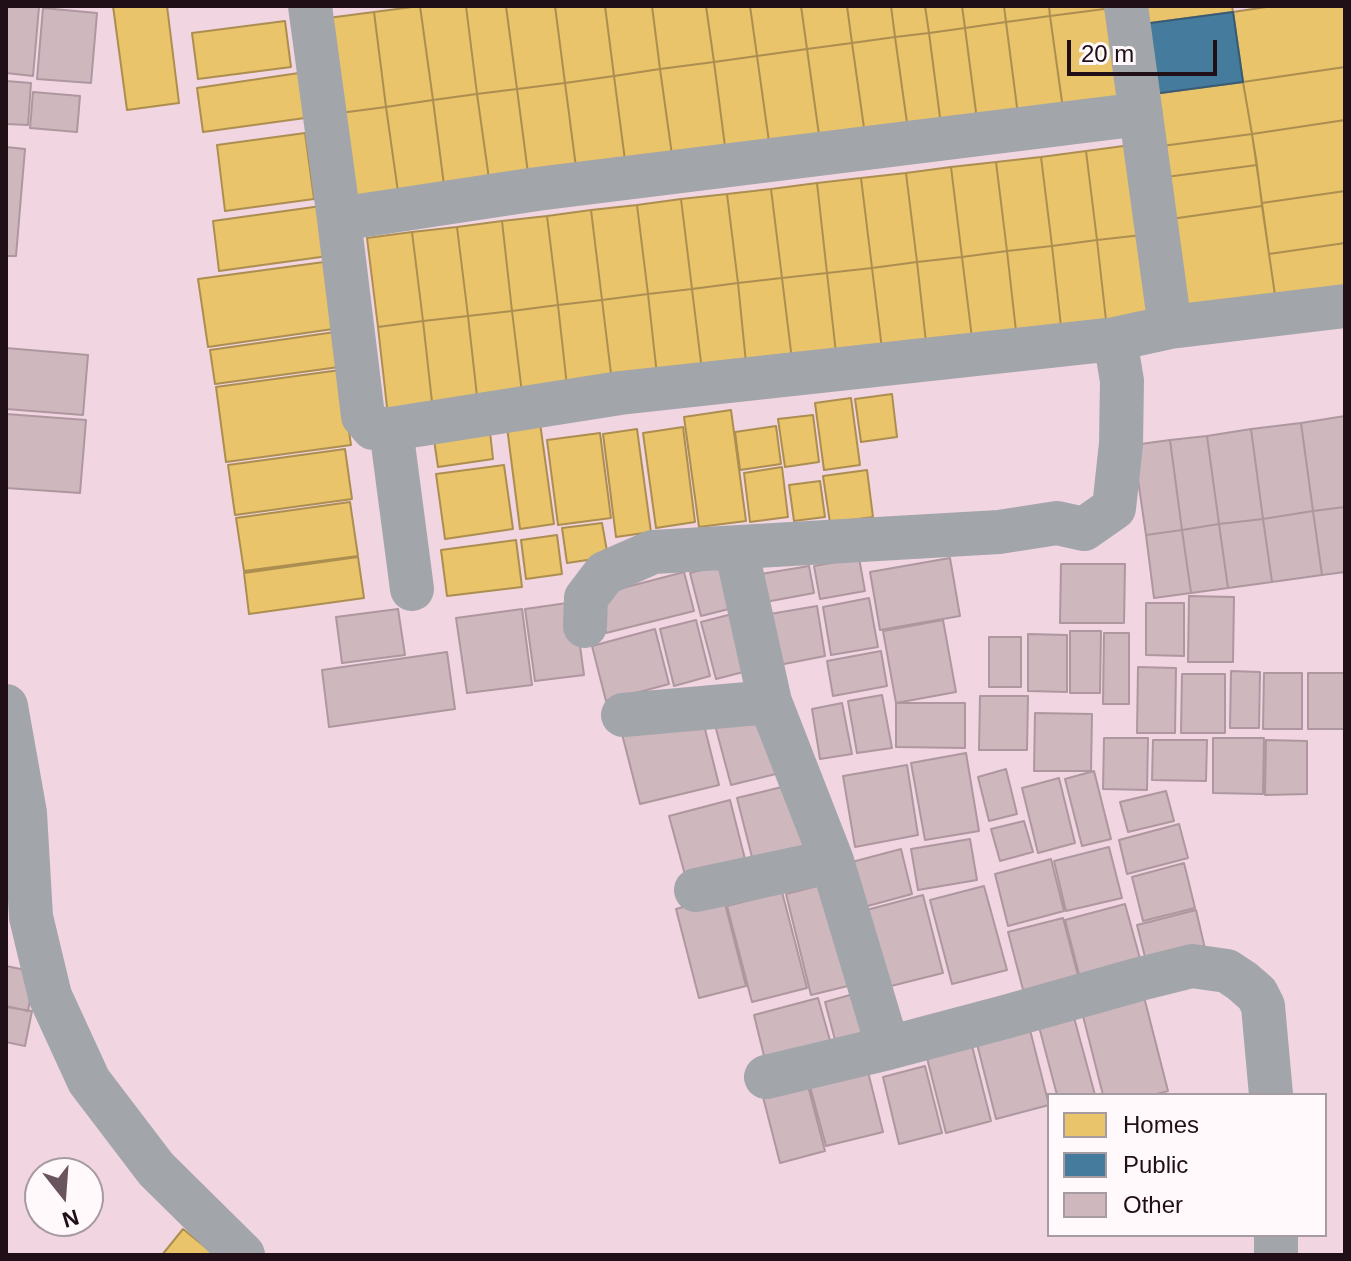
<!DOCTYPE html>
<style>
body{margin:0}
#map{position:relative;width:1351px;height:1261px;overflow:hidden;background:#f1d5e1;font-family:Helvetica,sans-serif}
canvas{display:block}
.frame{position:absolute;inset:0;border:8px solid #210f17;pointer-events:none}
.legend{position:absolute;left:1047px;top:1093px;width:280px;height:144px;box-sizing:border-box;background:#fff9fb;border:2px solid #a69ba0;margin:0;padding:10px 14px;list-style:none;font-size:24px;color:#210f17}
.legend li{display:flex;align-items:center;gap:16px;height:40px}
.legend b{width:40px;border:2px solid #a69ba0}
.north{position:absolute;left:24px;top:1157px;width:80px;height:80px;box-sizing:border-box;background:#fff9fb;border:2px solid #a69ba0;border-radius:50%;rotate:163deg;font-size:22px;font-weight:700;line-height:32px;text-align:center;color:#210f17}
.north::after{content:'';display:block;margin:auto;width:28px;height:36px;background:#6a545e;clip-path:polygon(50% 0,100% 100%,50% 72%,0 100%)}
.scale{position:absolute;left:1067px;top:40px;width:150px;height:36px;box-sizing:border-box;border:4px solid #210f17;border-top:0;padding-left:10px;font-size:24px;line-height:28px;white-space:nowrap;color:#210f17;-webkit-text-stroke:6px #fff9fb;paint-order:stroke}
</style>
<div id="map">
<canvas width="1351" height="1261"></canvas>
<div class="frame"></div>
<ul class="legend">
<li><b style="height:22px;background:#e9c46a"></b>Homes</li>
<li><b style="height:22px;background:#457b9d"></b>Public</li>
<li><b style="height:22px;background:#ceb7bd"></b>Other</li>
</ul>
<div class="north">N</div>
<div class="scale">20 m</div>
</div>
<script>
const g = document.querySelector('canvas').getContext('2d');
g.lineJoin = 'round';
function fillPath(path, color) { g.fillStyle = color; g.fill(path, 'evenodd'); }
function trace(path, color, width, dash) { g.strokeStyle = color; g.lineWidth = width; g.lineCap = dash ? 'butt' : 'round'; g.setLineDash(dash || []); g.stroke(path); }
const homes = new Path2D(`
 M 113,6 L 167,6 L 179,103 L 127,110 Z
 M 420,6 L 433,100 L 386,107 L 374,12 Z
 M 420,6 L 466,6 L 477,94 L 433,100 Z
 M 466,6 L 506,6 L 517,89 L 477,94 Z
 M 506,6 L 555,6 L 565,83 L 517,89 Z
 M 555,6 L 605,6 L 614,76 L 565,83 Z
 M 605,6 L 652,6 L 660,69 L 614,76 Z
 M 652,6 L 706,6 L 714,62 L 660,69 Z
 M 706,6 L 750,6 L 757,56 L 714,62 Z
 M 750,6 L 801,6 L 807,49 L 757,56 Z
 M 801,6 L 847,6 L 852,43 L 807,49 Z
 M 847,6 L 891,6 L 895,37 L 852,43 Z
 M 891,6 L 925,6 L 929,33 L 895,37 Z
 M 925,6 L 962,6 L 965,28 L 929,33 Z
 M 962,6 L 1004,6 L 1006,22 L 965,28 Z
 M 1004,6 L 1049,6 L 1050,16 L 1006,22 Z
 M 1049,6 L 1112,6 L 1112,8 L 1050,16 Z
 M 1141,6 L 1232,6 L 1233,12 L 1143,24 Z
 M 1273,6 L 1345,6 L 1345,67 L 1243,82 L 1233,12 Z
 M 1112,8 L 1125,101 L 1063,109 L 1050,16 Z
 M 374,12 L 386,107 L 340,113 L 328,18 Z
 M 1050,16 L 1063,109 L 1018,115 L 1006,22 Z
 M 285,21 L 291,67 L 198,79 L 192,33 Z
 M 1006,22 L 1018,115 L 977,120 L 965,28 Z
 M 965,28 L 977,120 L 941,125 L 929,33 Z
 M 929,33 L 941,125 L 908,130 L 895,37 Z
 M 895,37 L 908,130 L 865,135 L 852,43 Z
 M 852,43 L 865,135 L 820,142 L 807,49 Z
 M 807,49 L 820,142 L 770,149 L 757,56 Z
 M 757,56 L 770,149 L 726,154 L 714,62 Z
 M 714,62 L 726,154 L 673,162 L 660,69 Z
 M 1345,67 L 1345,120 L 1252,134 L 1243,82 Z
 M 660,69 L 673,162 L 626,168 L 614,76 Z
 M 299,73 L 305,118 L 203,132 L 197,88 Z
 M 614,76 L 626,168 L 577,175 L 565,83 Z
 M 1243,82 L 1252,134 L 1162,146 L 1153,94 Z
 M 565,83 L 577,175 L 529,181 L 517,89 Z
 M 517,89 L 529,181 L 490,186 L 477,94 Z
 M 477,94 L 490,186 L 445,193 L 433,100 Z
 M 433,100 L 445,193 L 399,199 L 386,107 Z
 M 386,107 L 399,199 L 353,206 L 340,113 Z
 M 1345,120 L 1345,191 L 1262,203 L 1252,134 Z
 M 305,133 L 314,199 L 225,211 L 217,145 Z
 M 1252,134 L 1257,165 L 1166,177 L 1162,146 Z
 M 1131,145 L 1142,235 L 1097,240 L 1086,151 Z
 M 1086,151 L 1097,240 L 1052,246 L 1041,157 Z
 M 1041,157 L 1052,246 L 1007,251 L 996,162 Z
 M 996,162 L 1007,251 L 962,257 L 951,167 Z
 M 1257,165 L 1262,206 L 1171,219 L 1166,177 Z
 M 951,167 L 962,257 L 917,262 L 906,173 Z
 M 906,173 L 917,262 L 872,268 L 861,178 Z
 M 861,178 L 872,268 L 827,273 L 817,183 Z
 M 817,183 L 827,273 L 782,278 L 771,189 Z
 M 771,189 L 782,278 L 738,283 L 727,194 Z
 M 1345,191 L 1345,243 L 1269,254 L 1262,203 Z
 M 727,194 L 738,283 L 692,289 L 681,199 Z
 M 681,199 L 692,289 L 648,294 L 637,205 Z
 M 637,205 L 648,294 L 602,300 L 591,210 Z
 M 321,206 L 328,256 L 219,271 L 213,221 Z
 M 1262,206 L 1275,295 L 1183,308 L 1171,219 Z
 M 591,210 L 602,300 L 558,305 L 547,216 Z
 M 547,216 L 558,305 L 512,311 L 502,221 Z
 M 502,221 L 512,311 L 468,316 L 457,227 Z
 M 457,227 L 468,316 L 423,321 L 412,232 Z
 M 412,232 L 423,321 L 378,327 L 367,238 Z
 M 1142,235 L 1152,324 L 1107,329 L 1097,240 Z
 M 1097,240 L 1107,329 L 1062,335 L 1052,246 Z
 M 1345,243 L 1345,287 L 1275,295 L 1269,254 Z
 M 1052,246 L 1062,335 L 1017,340 L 1007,251 Z
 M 1007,251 L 1017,340 L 973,346 L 962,257 Z
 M 962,257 L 973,346 L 927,351 L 917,262 Z
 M 324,262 L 333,329 L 208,347 L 198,279 Z
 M 917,262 L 927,351 L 883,357 L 872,268 Z
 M 872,268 L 883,357 L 837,362 L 827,273 Z
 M 827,273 L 837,362 L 793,368 L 782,278 Z
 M 782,278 L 793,368 L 747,373 L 738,283 Z
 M 738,283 L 747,373 L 703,379 L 692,289 Z
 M 692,289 L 703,379 L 658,384 L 648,294 Z
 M 648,294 L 658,384 L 613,390 L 602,300 Z
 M 602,300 L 613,390 L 568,395 L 558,305 Z
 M 558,305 L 568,395 L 523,401 L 512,311 Z
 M 512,311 L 523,401 L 478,405 L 468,316 Z
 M 468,316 L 478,405 L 433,411 L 423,321 Z
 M 423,321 L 433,411 L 388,416 L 378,327 Z
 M 335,332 L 339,367 L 215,384 L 210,350 Z
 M 340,370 L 351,445 L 226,462 L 216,387 Z
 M 892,394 L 897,437 L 861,442 L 855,399 Z
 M 851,398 L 860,465 L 824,470 L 815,403 Z
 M 731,410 L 746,521 L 699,527 L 684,417 Z
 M 813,415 L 819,462 L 785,467 L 778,419 Z
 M 540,423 L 554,524 L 520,529 L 507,427 Z
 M 776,426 L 781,464 L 740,470 L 735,432 Z
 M 683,427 L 695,522 L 656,528 L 643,433 Z
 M 637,429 L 651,532 L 616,537 L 603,434 Z
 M 490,432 L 493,459 L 438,467 L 434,440 Z
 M 600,433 L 611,518 L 558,525 L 547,440 Z
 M 345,449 L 352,499 L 235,515 L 228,465 Z
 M 504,465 L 513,529 L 445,539 L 436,474 Z
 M 782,467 L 788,517 L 750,522 L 744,473 Z
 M 867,470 L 873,517 L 830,523 L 823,476 Z
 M 820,481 L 825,517 L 794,521 L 789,485 Z
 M 350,502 L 358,556 L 244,571 L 236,518 Z
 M 602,523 L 608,557 L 567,563 L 562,528 Z
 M 557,535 L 562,574 L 526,579 L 521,540 Z
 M 516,540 L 522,587 L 447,596 L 441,550 Z
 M 358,557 L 364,598 L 249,614 L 244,573 Z
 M 183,1229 L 215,1255 L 162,1255 Z`);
fillPath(homes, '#e9c46a');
trace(homes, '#ad8e51', 2);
const public = new Path2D(`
 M 1233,12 L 1243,82 L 1153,94 L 1143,24 Z`);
fillPath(public, '#457b9d');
trace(public, '#3a5b75', 2);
const building = new Path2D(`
 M 6,6 L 39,7 L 33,76 L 6,73 Z
 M 43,8 L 97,13 L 91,83 L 37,79 Z
 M 6,81 L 31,83 L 28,125 L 6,124 Z
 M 33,92 L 80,96 L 77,132 L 30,128 Z
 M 6,147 L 25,149 L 16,256 L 6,256 Z
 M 6,348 L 88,355 L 83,415 L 6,409 Z
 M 6,414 L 86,420 L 80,493 L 6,488 Z
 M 1345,416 L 1345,507 L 1313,511 L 1301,423 Z
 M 1301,423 L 1313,511 L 1263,519 L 1251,429 Z
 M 1251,429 L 1263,519 L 1219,524 L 1207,436 Z
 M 1207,436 L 1219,524 L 1182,530 L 1170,440 Z
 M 1170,440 L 1182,530 L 1146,535 L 1133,445 Z
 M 1345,507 L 1345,572 L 1322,575 L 1313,511 Z
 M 1313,511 L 1322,575 L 1272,582 L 1263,519 Z
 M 1263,519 L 1272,582 L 1228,588 L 1219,524 Z
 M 1219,524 L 1228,588 L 1191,593 L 1182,530 Z
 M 1182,530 L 1191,593 L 1154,598 L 1146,535 Z
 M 859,558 L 865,591 L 820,599 L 814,566 Z
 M 950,558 L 960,616 L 880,630 L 870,572 Z
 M 730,562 L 741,606 L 701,616 L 690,573 Z
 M 1061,564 L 1125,564 L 1124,623 L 1060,623 Z
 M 809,566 L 814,593 L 760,603 L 755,575 Z
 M 684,572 L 694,611 L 606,633 L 596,595 Z
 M 1189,596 L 1234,597 L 1233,662 L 1188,662 Z
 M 869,598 L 878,647 L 831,655 L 823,607 Z
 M 574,602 L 584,675 L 535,681 L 525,609 Z
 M 1146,603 L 1184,603 L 1184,656 L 1146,655 Z
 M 817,606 L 825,656 L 779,665 L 770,614 Z
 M 398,609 L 405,655 L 342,663 L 336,617 Z
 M 522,609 L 532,685 L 467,693 L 456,618 Z
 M 740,612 L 755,669 L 716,679 L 701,622 Z
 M 696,620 L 710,676 L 674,686 L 660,629 Z
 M 943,620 L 956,692 L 896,703 L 883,631 Z
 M 655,629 L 669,684 L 606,701 L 592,646 Z
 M 1070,631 L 1101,631 L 1100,693 L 1070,693 Z
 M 1104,633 L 1129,633 L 1129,704 L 1103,704 Z
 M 1028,634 L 1067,635 L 1067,692 L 1028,691 Z
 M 989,637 L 1021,637 L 1021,687 L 989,687 Z
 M 881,651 L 887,686 L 833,696 L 827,661 Z
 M 447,652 L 455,709 L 329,727 L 322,670 Z
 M 1138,667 L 1176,668 L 1175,733 L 1137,733 Z
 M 1231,671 L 1260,672 L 1259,728 L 1230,728 Z
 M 1264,673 L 1302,673 L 1302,729 L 1263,729 Z
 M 1308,673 L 1345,673 L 1345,729 L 1308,729 Z
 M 1182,674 L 1225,674 L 1225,733 L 1181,733 Z
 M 882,695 L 892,748 L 857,753 L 848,701 Z
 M 980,696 L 1028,696 L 1027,750 L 979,750 Z
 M 842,703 L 852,754 L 820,759 L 812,709 Z
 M 896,703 L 965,703 L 965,748 L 896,747 Z
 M 772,710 L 788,771 L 731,785 L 715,725 Z
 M 701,713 L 719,785 L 640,804 L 622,734 Z
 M 1035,713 L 1092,714 L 1091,771 L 1034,771 Z
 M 1104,738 L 1148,738 L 1147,790 L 1103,789 Z
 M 1213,738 L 1264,738 L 1263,794 L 1213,793 Z
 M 1153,740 L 1207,740 L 1206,781 L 1152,780 Z
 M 1266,740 L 1307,741 L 1307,794 L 1265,795 Z
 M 966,753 L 979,831 L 925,840 L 911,763 Z
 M 907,765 L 918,835 L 855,847 L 843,776 Z
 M 1006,769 L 1017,814 L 989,821 L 978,777 Z
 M 1094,771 L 1111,839 L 1082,846 L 1065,779 Z
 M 1059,778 L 1075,843 L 1038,853 L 1022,788 Z
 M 790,785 L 807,852 L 754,865 L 737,798 Z
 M 1166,791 L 1174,821 L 1128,832 L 1120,802 Z
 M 730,800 L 747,867 L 687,882 L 669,816 Z
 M 1024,821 L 1033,852 L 1000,861 L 991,829 Z
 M 1179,824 L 1188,858 L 1127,874 L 1119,840 Z
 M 970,839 L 977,880 L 918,890 L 911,849 Z
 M 1109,847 L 1122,898 L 1066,911 L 1054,861 Z
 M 901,849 L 912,894 L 864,907 L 852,862 Z
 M 1051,859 L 1064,911 L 1008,926 L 995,874 Z
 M 1184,863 L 1195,908 L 1143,921 L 1132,877 Z
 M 829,883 L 856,984 L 811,995 L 786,894 Z
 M 984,886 L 1007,970 L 952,984 L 930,900 Z
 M 782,892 L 807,988 L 752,1002 L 727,906 Z
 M 923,895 L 943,973 L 879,989 L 859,912 Z
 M 723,896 L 746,986 L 699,998 L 676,909 Z
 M 1125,904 L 1142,966 L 1081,982 L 1065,920 Z
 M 1196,910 L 1206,953 L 1148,969 L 1137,925 Z
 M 1063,918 L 1081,987 L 1026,1001 L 1008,932 Z
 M 6,966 L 35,972 L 28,1011 L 6,1006 Z
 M 868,990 L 881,1040 L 838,1051 L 825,1002 Z
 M 1144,997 L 1168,1091 L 1153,1095 L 1103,1095 L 1082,1012 Z
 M 818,998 L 833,1051 L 767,1068 L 754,1015 Z
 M 6,1007 L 32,1011 L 25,1046 L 6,1042 Z
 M 1072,1010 L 1095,1095 L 1057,1095 L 1037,1019 Z
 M 1028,1022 L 1049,1105 L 996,1119 L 975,1036 Z
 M 969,1034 L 991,1121 L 946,1133 L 924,1046 Z
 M 866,1064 L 883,1132 L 826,1146 L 808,1079 Z
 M 925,1066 L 942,1133 L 899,1144 L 883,1077 Z
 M 807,1082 L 825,1151 L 780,1163 L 762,1093 Z`);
fillPath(building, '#ceb7bd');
trace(building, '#ae979e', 2);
trace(new Path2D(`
 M 310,6 L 339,219 L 363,416 L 373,428 L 391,429 L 620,393 L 1115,339 L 1170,327 L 1345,306
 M 1126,6 L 1170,327
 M 339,219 L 537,189 L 1141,114
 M 391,429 L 412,589
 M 736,548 L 770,702 L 832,861 L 888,1048
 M 585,626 L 586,598 L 605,573 L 653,552 L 999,532 L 1057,523 L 1084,529 L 1114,508 L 1121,444 L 1122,381 L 1115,339
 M 6,706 L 25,813 L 31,917 L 50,996 L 89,1081 L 156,1169 L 243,1255
 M 623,715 L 770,702
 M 696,890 L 832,861
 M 766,1077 L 888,1048 L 1005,1017 L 1140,979 L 1192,966 L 1227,971 L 1242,981 L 1257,994 L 1263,1006 L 1271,1095
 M 1276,1235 L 1276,1255`), '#a2a5aa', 44);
</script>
